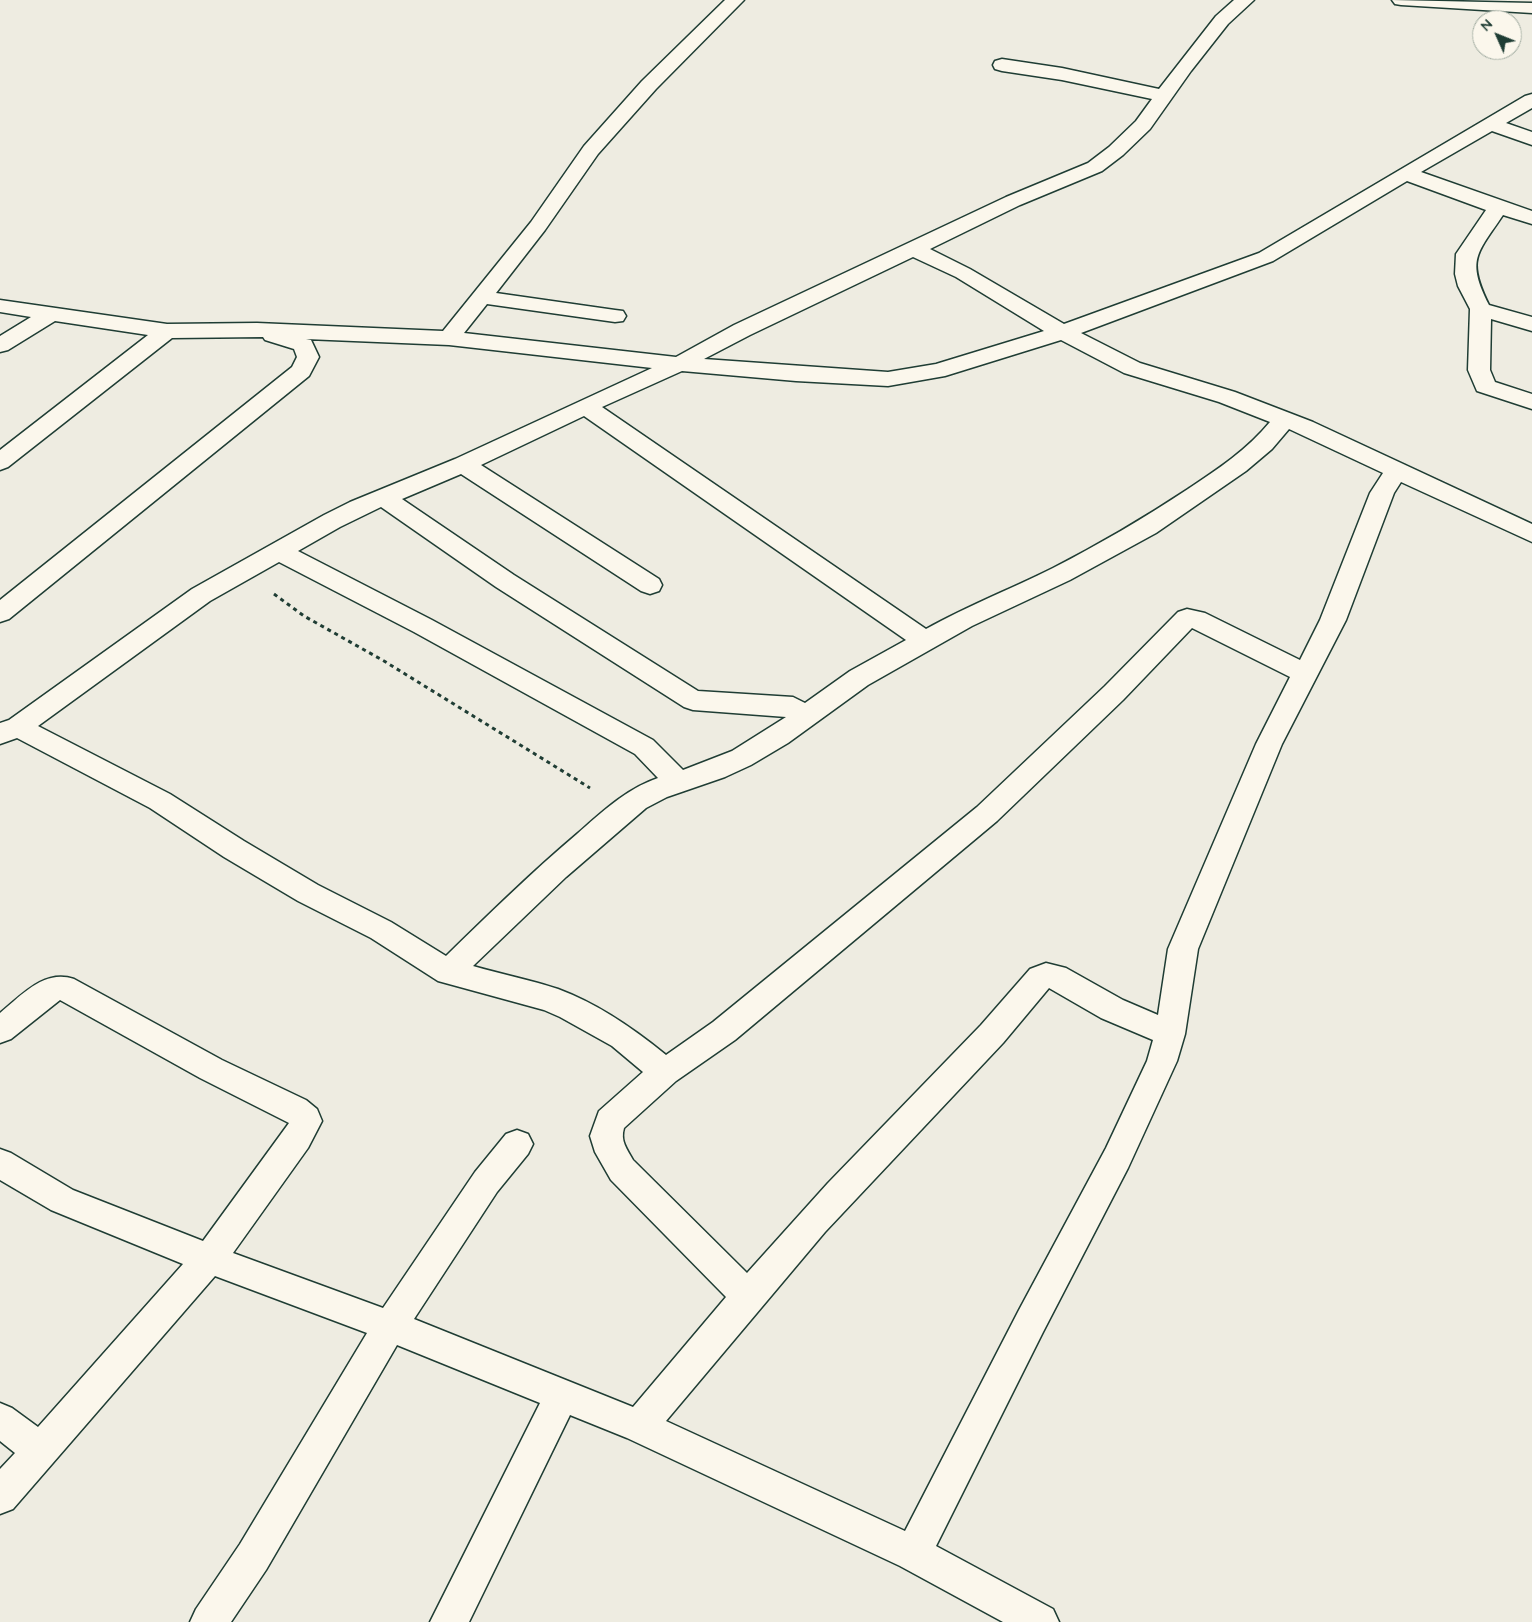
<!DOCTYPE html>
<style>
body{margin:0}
#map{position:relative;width:1532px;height:1622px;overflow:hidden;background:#eeece1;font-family:"Architects Daughter",sans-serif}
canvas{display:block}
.north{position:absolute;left:1472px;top:10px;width:50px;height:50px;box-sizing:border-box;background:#fbf7ec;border:1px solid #a3ada2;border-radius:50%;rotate:314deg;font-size:14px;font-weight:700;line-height:20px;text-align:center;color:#1f3d34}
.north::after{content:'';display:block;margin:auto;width:18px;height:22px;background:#1f3d34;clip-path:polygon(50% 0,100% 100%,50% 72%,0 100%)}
</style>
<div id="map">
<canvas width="1532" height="1622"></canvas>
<div class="north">N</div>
</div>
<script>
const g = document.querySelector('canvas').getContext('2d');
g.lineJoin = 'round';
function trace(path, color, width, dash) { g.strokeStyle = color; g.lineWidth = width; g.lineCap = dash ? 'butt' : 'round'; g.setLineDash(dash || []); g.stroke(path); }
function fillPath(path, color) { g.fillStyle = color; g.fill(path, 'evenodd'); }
const minor = new Path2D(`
 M 725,0 L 744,0 L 656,89 L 598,154 L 545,230 L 496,293 L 615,310 L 623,311 L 626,316 L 623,321 L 615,322 L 487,304 L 464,333 L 676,357 L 734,325 L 1006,197 L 1088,163 L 1109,147 L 1136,121 L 1152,99 L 1062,80 L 1002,71 L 995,69 L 993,65 L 995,61 L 1002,59 L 1062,68 L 1159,89 L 1216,16 L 1234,0 L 1254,0 L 1228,24 L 1191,71 L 1150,129 L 1123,155 L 1102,171 L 1020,205 L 930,249 L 970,269 L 1064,324 L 1259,253 L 1525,96 L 1532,94 L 1532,108 L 1506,123 L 1532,132 L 1532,145 L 1492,131 L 1421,172 L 1532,211 L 1532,224 L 1503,215 C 1477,254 1466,259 1489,305 L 1532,317 L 1532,331 L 1491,319 L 1490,370 L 1495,382 L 1532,394 L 1532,409 L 1477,391 L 1468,370 L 1470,309 L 1458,286 L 1455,274 L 1456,254 L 1486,210 L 1407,181 L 1273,261 L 1081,333 L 1140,363 L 1235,392 L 1313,422 L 1532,524 L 1532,542 L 1401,482 L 1394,493 L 1346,620 L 1282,744 L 1198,949 L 1185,1034 L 1177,1061 L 1128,1168 L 1043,1332 L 936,1546 L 1053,1609 L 1059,1622 L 1003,1622 L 900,1566 L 627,1438 L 570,1415 L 469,1622 L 430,1622 L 540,1403 L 397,1345 L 266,1570 L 231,1622 L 190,1622 L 196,1609 L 240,1544 L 367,1333 L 215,1276 L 13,1509 L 0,1514 L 0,1469 L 15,1453 L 0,1441 L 0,1403 L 12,1408 L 38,1427 L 183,1264 L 51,1210 L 0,1180 L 0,1149 L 11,1153 L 73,1190 L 203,1241 L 289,1123 L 200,1078 L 60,1000 L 11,1039 L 0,1043 L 0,1013 C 22,995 44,969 74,979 L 222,1060 L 306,1100 L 317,1109 L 322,1121 L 308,1148 L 233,1253 L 383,1308 L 475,1172 L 506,1134 L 517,1130 L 528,1134 L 533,1144 L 528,1154 L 497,1192 L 414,1319 L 633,1407 L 726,1297 L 611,1180 L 595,1152 L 590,1136 L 599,1111 L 643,1072 L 612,1046 L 560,1017 L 544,1010 L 438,981 L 371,938 L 298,901 L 224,857 L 150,808 L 17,738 L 0,744 L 0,723 L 9,720 L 192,589 L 324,515 L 350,502 L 455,459 L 652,368 L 449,345 L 306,339 L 311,340 L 319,357 L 309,376 L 9,619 L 0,622 L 0,600 L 292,367 L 297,357 L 294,349 L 265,340 L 263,337 L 172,338 L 8,467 L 0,470 L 0,450 L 148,335 L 55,321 L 8,350 L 0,352 L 0,336 L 31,317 L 0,312 L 0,300 L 167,324 L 257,323 L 443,331 L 531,222 L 584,146 L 642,81 ZM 913,257 L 956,277 L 1044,331 L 936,364 L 888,372 L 704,359 L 750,335 ZM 1061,340 L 1124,373 L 1219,402 L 1270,422 C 1247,450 1218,469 1188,489 C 1144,518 1100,544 1053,568 C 1011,589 967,606 926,629 L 602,407 L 682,371 L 796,381 L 888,386 L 945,376 ZM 584,416 L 906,640 L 850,671 L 805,703 L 793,697 L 698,691 L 514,575 L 402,499 L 461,474 L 641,591 L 650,594 L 659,591 L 662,585 L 659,579 L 481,465 ZM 1289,429 L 1383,473 L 1370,493 L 1320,620 L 1300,660 L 1205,613 L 1187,609 L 1178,612 L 1105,686 L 977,807 L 713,1022 L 666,1055 C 633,1028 598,1004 558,989 C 531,980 501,974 473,966 L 566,877 L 646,808 L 667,797 L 725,777 L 751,765 L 788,743 L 868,685 L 972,626 L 1070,580 L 1156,533 L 1246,471 L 1272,449 ZM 381,507 L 496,587 L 684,707 L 693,710 L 786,717 L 732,751 L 683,770 L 653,740 L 432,620 L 298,551 L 340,527 ZM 279,562 L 414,632 L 635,754 L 658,778 C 626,789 602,812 577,834 C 531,873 489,914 446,956 L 391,922 L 318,885 L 244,841 L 170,794 L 38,726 L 210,601 ZM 1192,628 L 1290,677 L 1256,744 L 1168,949 L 1158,1015 L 1123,1000 L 1066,968 L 1046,963 L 1030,969 L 981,1025 L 828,1183 L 747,1273 L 633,1160 C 627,1149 620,1141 624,1128 L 676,1081 L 735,1040 L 997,821 L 1123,700 ZM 1049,988 L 1101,1018 L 1153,1040 L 1147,1061 L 1106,1148 L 1019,1310 L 905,1531 L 666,1421 L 825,1232 L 1003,1043 Z
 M 1392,0 L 1532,3 L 1532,13 L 1401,5 L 1395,4 Z`);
trace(minor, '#1f3d34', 3);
trace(new Path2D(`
 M 274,594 L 304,616 L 384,661 L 590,788`), '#1f3d34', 3, [4, 4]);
fillPath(minor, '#fbf7ec');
</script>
